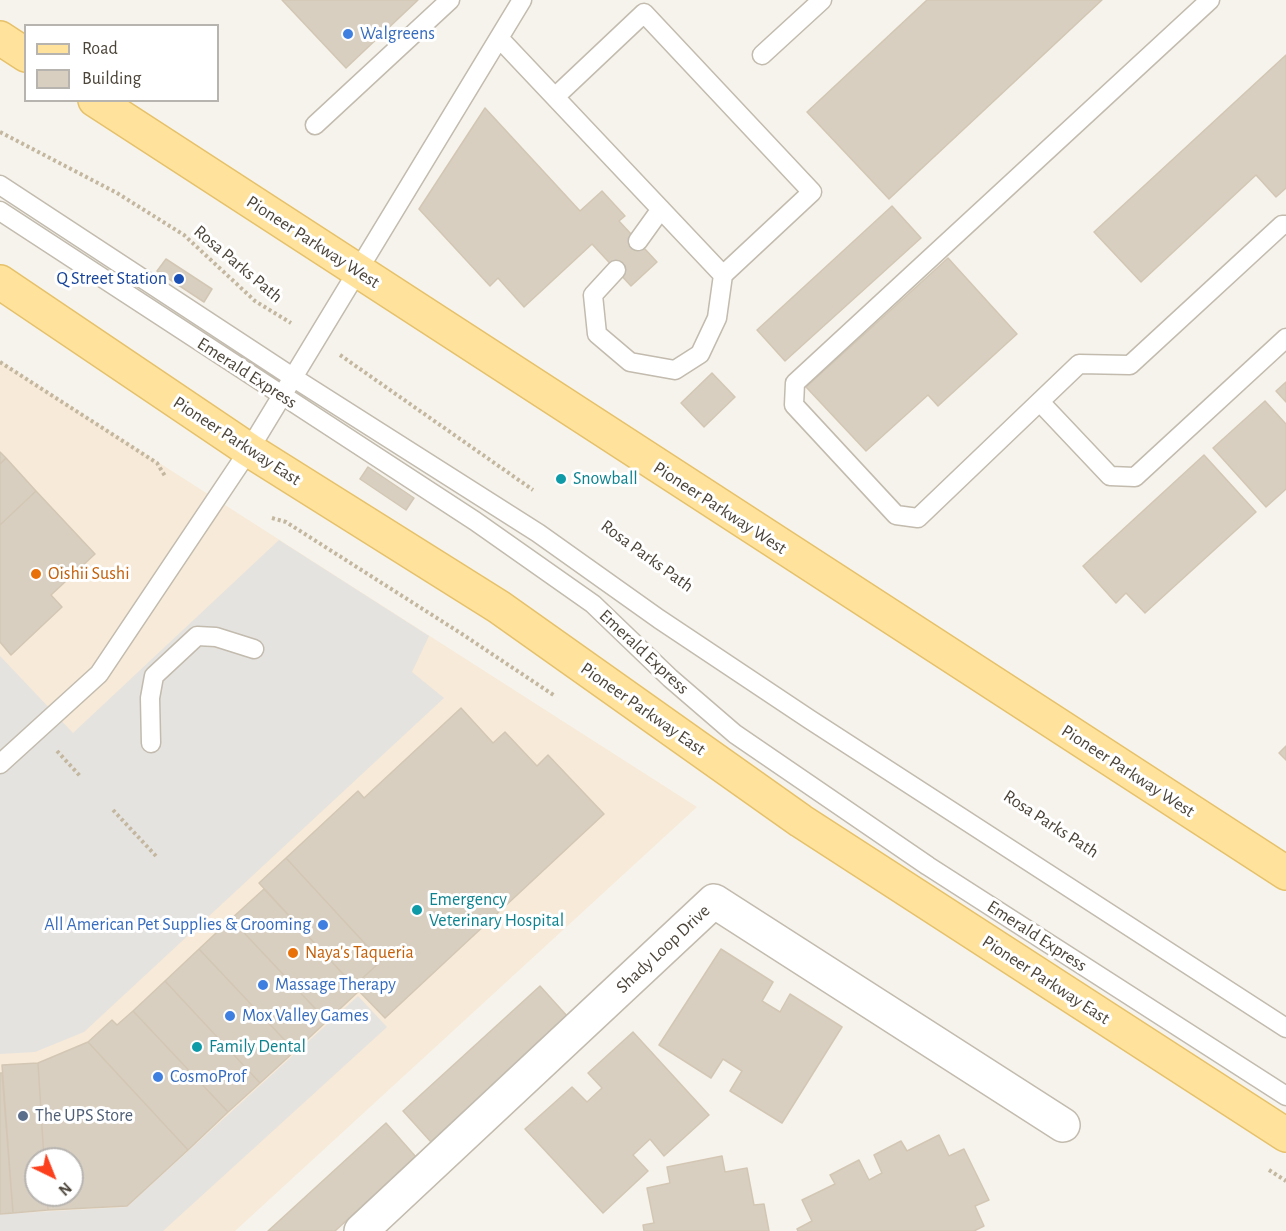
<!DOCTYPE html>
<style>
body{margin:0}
#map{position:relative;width:1286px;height:1231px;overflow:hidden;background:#f6f3ec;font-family:"Alegreya Sans",sans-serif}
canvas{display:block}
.legend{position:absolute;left:24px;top:24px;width:195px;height:78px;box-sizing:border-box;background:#fff;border:2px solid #b7b4b0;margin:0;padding:8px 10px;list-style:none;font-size:18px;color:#4b4439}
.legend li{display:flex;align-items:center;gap:12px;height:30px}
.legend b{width:30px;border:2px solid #b7b4b0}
.north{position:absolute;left:24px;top:1147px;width:60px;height:60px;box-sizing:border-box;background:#fff;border:2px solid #b7b4b0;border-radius:50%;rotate:137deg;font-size:16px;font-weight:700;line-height:24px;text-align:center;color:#4b4439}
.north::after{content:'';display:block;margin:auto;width:21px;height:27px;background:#fc3f1d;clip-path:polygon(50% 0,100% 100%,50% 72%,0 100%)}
</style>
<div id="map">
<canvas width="1286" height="1231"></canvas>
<ul class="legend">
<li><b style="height:8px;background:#ffe39c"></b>Road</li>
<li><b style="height:16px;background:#d8cfc1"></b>Building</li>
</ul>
<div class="north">N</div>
</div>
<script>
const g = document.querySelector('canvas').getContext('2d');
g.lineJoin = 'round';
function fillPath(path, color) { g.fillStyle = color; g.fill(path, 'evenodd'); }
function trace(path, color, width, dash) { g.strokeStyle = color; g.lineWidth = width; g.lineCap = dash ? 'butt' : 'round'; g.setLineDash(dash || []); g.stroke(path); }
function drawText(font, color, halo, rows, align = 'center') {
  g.font = font + ' "Alegreya Sans",sans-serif'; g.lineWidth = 6; g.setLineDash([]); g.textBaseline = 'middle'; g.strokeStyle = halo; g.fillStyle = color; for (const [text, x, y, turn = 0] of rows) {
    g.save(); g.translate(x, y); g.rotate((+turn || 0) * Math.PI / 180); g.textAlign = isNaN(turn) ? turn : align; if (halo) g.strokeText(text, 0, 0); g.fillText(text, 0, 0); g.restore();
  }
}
fillPath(new Path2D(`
 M 0,361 L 697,807 L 235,1231 L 0,1231 ZM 36,1159 L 72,1159 L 72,1195 L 36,1195 Z`), '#f7ead8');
fillPath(new Path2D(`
 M 279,540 L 429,636 L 412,672 L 444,698 L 84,1032 L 35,1052 L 0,1054 L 0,656 L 73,733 Z
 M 358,996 L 387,1027 L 163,1231 L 0,1231 L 0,1214 L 127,1207 Z`), '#e5e3e0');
const building = new Path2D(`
 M 282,0 L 418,0 L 346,68 Z
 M 927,0 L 1102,0 L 889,199 L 807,112 Z
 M 1286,55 L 1286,188 L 1276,197 L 1256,175 L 1141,282 L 1094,232 Z
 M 485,108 L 580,211 L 602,191 L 625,216 L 619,221 L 657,262 L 631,286 L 592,244 L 524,307 L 498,278 L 490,286 L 419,209 Z
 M 892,206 L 921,238 L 785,361 L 757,330 Z
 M 948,258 L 1017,334 L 938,406 L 928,395 L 866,451 L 806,387 Z
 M 166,259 L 212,289 L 204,302 L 157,271 Z
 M 712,373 L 735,397 L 704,427 L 681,403 Z
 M 1286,382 L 1286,402 L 1276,391 Z
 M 1265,401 L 1286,424 L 1286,489 L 1266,507 L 1213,448 Z
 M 0,452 L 6,458 L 0,464 Z
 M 1204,455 L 1256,512 L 1145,613 L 1126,593 L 1116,603 L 1083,566 Z
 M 6,458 L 36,491 L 0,525 L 0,464 Z
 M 368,467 L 414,498 L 406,510 L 360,479 Z
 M 36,491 L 95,554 L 51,595 L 62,607 L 11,655 L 0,642 L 0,525 Z
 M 461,708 L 493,743 L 505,732 L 537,766 L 548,755 L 604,814 L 385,1018 L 354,986 L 381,961 L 286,858 L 358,791 L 364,798 Z
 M 1286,746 L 1286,760 L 1279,753 Z
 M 286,858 L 381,961 L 354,986 L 259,883 Z
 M 264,889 L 359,991 L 327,1021 L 231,919 Z
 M 231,919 L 327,1021 L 295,1051 L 199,949 Z
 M 199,949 L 295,1051 L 260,1083 L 165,981 Z
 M 721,949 L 773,982 L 762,1001 L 780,1012 L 790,994 L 842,1027 L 782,1123 L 730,1091 L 742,1071 L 723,1059 L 711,1078 L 659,1045 Z
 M 165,981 L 260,1083 L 228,1112 L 133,1011 Z
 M 540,986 L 568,1017 L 431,1142 L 403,1111 Z
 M 133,1011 L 228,1112 L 188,1150 L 88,1042 L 112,1020 L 117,1025 Z
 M 633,1032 L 709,1115 L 664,1156 L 650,1139 L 633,1155 L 648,1171 L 603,1213 L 525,1129 L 572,1087 L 587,1102 L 602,1088 L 588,1073 Z
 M 88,1042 L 188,1150 L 127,1206 L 48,1210 L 47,1195 L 72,1195 L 72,1159 L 44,1159 L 38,1063 Z
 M 38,1063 L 44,1159 L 36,1159 L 36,1195 L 47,1195 L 48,1210 L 13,1213 L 2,1065 Z
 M 0,1073 L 2,1073 L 13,1213 L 0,1214 Z
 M 386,1123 L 416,1157 L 335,1231 L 268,1231 Z
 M 939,1135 L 949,1156 L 964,1149 L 989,1200 L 975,1206 L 984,1226 L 974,1231 L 798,1231 L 797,1229 L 812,1221 L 802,1200 L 835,1184 L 830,1175 L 859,1160 L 869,1180 L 882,1173 L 874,1155 L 901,1141 L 907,1151 Z
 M 722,1156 L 725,1172 L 747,1168 L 754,1205 L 764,1204 L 769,1231 L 644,1231 L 643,1225 L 654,1223 L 647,1188 L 670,1183 L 667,1167 Z`);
fillPath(building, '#d8cfc1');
trace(building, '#d3c7b4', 1.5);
const service = new Path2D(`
 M 1210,0 L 795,383 L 794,405 L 896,515 L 918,518 L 1079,364 L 1130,365 L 1282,225 L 1286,225
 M 499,38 C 574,117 649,196 723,275 L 812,192 L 644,13 L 555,97
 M 762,55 L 822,0
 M 315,125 L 450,0
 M 0,185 L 294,378 L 538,533 L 659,619 L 809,719 L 1286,1028
 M 0,211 L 475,521 L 593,604 L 670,678 L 735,734 L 928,866 L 1286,1096
 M 638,241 L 661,209
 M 616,270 L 593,295 L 597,334 L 630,362 L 675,370 L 700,354 L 717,318 L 723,275
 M 1040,402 L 1110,476 L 1135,477 L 1286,338
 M 151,743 L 150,698 L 154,676 L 197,636 L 216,637 L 254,649
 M 0,764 L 99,674 L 249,450 L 522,0`);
const minor = new Path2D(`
 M 361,1231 L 714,901 L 1063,1125`);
const primary = new Path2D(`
 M 0,38 L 26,55
 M 95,100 L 1286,873
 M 0,282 L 249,450 L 499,607 L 801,821 L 1286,1135`);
trace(service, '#c2bbae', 21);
trace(minor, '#c2bbae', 36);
trace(primary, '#e6c16a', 36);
trace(new Path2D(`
 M 0,132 L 117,193 L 184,235 L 255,301 L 291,323
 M 340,355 L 533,490
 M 0,362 L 157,463 L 165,476
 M 272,518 L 286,522 L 462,634 L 555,696
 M 57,751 L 81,777
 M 113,810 L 156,856
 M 1269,1170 L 1286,1181`), '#c4b79f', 4, [3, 3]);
trace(service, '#fff', 18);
trace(minor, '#fff', 33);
trace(primary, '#ffe39c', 33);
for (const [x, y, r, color] of [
 [348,34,6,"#3f7fe0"],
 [179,279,6,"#1a4fb4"],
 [561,479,6,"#0f9aa8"],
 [36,574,6,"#e8710a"],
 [417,910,6,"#0f9aa8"],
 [323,925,6,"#3f7fe0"],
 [293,953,6,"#e8710a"],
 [263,985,6,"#3f7fe0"],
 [230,1016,6,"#3f7fe0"],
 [197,1047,6,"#0f9aa8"],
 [158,1077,6,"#3f7fe0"],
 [23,1116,6,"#5c6f8a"]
]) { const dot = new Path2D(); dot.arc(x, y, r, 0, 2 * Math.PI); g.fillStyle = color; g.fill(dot); trace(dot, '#fff', 2); }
drawText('18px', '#366cbe', '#fff', [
 ["Walgreens",360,34],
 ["All American Pet Supplies & Grooming",311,925,"right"],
 ["Massage Therapy",275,985],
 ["Mox Valley Games",242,1016],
 ["CosmoProf",170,1077]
], 'left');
drawText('18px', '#4b4439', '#fff', [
 ["Pioneer Parkway West",313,242,33],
 ["Rosa Parks Path",238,264,40],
 ["Emerald Express",247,373,33],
 ["Pioneer Parkway East",237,441,33],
 ["Pioneer Parkway West",720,508,33],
 ["Rosa Parks Path",647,556,36],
 ["Emerald Express",644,652,43],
 ["Pioneer Parkway East",643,709,35],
 ["Pioneer Parkway West",1128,771,33],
 ["Rosa Parks Path",1051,824,33],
 ["Emerald Express",1037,936,33],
 ["Shady Loop Drive",663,949,-43],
 ["Pioneer Parkway East",1046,980,33]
]);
drawText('18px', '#164399', '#fff', [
 ["Q Street Station",167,279]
], 'right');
drawText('18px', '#0d838f', '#fff', [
 ["Snowball",573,479],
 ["Emergency",429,900],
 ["Veterinary Hospital",429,921],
 ["Family Dental",209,1047]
], 'left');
drawText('18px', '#c56008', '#fff', [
 ["Oishii Sushi",48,574],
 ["Naya's Taqueria",305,953]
], 'left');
drawText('18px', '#4e5e75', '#fff', [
 ["The UPS Store",35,1116]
], 'left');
</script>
